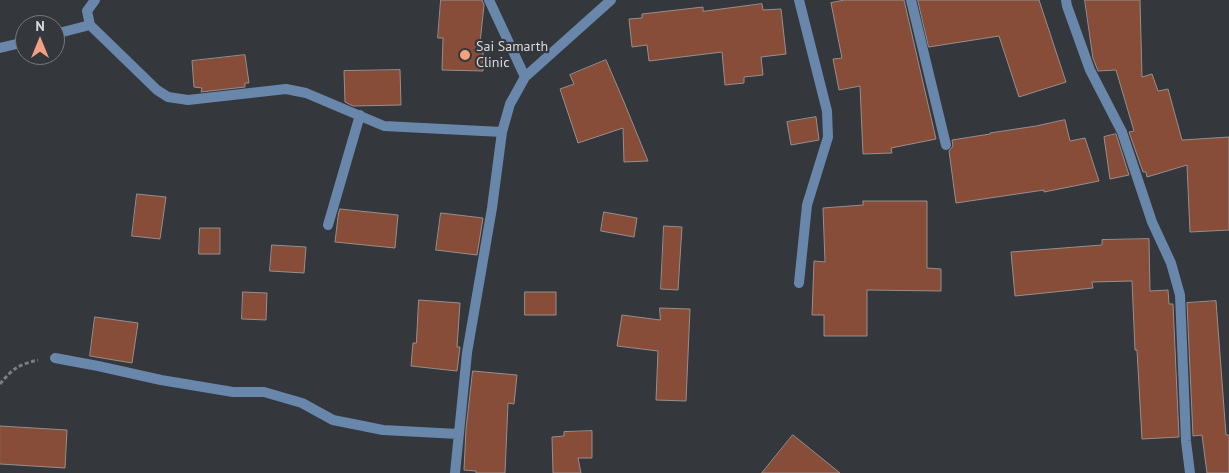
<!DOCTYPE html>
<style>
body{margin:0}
#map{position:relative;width:1229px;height:473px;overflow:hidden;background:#34373b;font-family:"PT Sans",sans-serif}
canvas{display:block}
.north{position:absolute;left:15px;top:15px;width:50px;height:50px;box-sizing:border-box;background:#34373b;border:1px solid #76797c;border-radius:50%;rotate:0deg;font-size:14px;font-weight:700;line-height:20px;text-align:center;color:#d9dbdd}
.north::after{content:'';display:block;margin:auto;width:18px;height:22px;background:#f3a082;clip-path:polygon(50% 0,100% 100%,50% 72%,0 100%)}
</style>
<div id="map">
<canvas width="1229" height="473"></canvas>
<div class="north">N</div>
</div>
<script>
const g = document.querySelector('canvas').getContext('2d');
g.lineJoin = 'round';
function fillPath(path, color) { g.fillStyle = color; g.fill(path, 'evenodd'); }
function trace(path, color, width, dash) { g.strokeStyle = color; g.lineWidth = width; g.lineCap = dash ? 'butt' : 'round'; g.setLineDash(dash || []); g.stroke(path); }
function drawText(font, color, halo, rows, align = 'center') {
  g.font = font + ' "PT Sans",sans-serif'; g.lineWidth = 4.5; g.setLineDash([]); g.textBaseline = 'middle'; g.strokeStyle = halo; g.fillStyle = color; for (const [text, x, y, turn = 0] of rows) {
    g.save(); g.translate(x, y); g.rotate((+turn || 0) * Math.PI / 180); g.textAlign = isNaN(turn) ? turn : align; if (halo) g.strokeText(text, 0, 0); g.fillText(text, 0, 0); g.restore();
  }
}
const building = new Path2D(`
 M 441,0 L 482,0 L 484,5 L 480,43 L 483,43 L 483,71 L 442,70 L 443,38 L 438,38 Z
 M 845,0 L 904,0 L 936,139 L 891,148 L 892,153 L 863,154 L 860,86 L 839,90 L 833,59 L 842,58 L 831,3 Z
 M 918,0 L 1039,0 L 1066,82 L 1019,97 L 999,36 L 929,47 Z
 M 1085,0 L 1140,0 L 1142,77 L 1152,74 L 1158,91 L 1168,89 L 1182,140 L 1229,137 L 1229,230 L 1190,232 L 1187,165 L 1147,177 L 1146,172 L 1143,172 L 1129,132 L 1134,131 L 1116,70 L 1098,71 L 1093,58 Z
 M 762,4 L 763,10 L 781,9 L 786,54 L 761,57 L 763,75 L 744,77 L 744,83 L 725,85 L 722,52 L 649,61 L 647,45 L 632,47 L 629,19 L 642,18 L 642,14 L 703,7 L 703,11 Z
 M 245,55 L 249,83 L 245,83 L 245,87 L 201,92 L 202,88 L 194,87 L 192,61 Z
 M 606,60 L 624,102 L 648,161 L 624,162 L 623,128 L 578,143 L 560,89 L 574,84 L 570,75 Z
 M 400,70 L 401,105 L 353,106 L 345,102 L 344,71 Z
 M 816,117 L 819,140 L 791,145 L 787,122 Z
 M 1065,120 L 1070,141 L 1085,138 L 1099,181 L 1044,192 L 1044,190 L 956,203 L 949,151 L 953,146 L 952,140 L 990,134 L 990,133 L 1036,126 Z
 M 1116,134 L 1129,175 L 1110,179 L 1104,137 Z
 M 137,194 L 166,197 L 160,239 L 132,236 Z
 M 863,201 L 927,201 L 927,268 L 941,269 L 941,291 L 867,290 L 867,336 L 824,336 L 824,315 L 812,315 L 814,261 L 825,262 L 823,208 L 863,205 Z
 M 340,209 L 398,215 L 395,248 L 335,242 L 338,217 Z
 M 604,212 L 637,218 L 634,237 L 601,231 Z
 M 441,213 L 483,218 L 477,255 L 436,250 Z
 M 664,226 L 682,227 L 678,290 L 661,289 Z
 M 200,228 L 220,228 L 220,254 L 199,254 Z
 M 1149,239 L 1150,291 L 1168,290 L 1169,304 L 1173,304 L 1179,437 L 1142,439 L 1137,350 L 1135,350 L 1132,281 L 1092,282 L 1093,288 L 1015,296 L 1011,252 L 1102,245 L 1102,240 Z
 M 272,245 L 306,247 L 304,273 L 270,271 Z
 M 243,292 L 267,293 L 266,320 L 242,319 Z
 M 525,292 L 556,292 L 556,315 L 525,315 Z
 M 419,300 L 460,303 L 457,347 L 460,347 L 457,371 L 411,366 L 413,343 L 416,343 Z
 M 1216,301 L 1226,435 L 1229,435 L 1229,473 L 1207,473 L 1202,435 L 1193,436 L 1187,303 Z
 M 660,308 L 690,309 L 686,401 L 656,400 L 658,351 L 617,346 L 622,315 L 660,320 Z
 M 95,317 L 138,323 L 132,363 L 90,356 Z
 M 473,371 L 517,375 L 514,404 L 508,403 L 505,473 L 476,473 L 476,471 L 464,470 L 466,429 Z
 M 0,426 L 67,430 L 65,468 L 0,464 Z
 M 592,431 L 592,458 L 578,458 L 581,473 L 553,473 L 552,437 L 564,436 L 564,432 Z
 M 793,435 L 840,473 L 762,473 Z`);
fillPath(building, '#884d38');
trace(building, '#968f8d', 1);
trace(new Path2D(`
 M 0,384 C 13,368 18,365 38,360`), '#7c7f82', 3, [4, 2.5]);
trace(new Path2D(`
 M 95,0 L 87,11 L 90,25 L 157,90 L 168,97 L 188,100 L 286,89 L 306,93 L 384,126 L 502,132
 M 911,0 L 946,145
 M 1066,0 L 1067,6 L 1090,70 L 1122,132 L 1152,222 L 1171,263 L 1180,295 L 1186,441 L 1190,473
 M 55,34 L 90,25
 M 0,48 L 25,42
 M 525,77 L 611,0
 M 328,225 L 360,115
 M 799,283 L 807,205 L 828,137 L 827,111 L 799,0
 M 55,358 L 98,366 L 161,380 L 233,392 L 264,392 L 302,403 L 333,420 L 383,430 L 458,434
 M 455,473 L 467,353 L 492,208 L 502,132 L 510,104 L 525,77 L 489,0`), '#6986ab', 10);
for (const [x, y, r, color] of [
 [465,55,6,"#f3a082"]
]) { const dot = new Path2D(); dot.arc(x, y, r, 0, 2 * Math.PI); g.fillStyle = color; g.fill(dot); trace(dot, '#34373b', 2); }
drawText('14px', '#d9dbdd', '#34373b', [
 ["Sai Samarth",476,47],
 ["Clinic",476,63]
], 'left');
</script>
